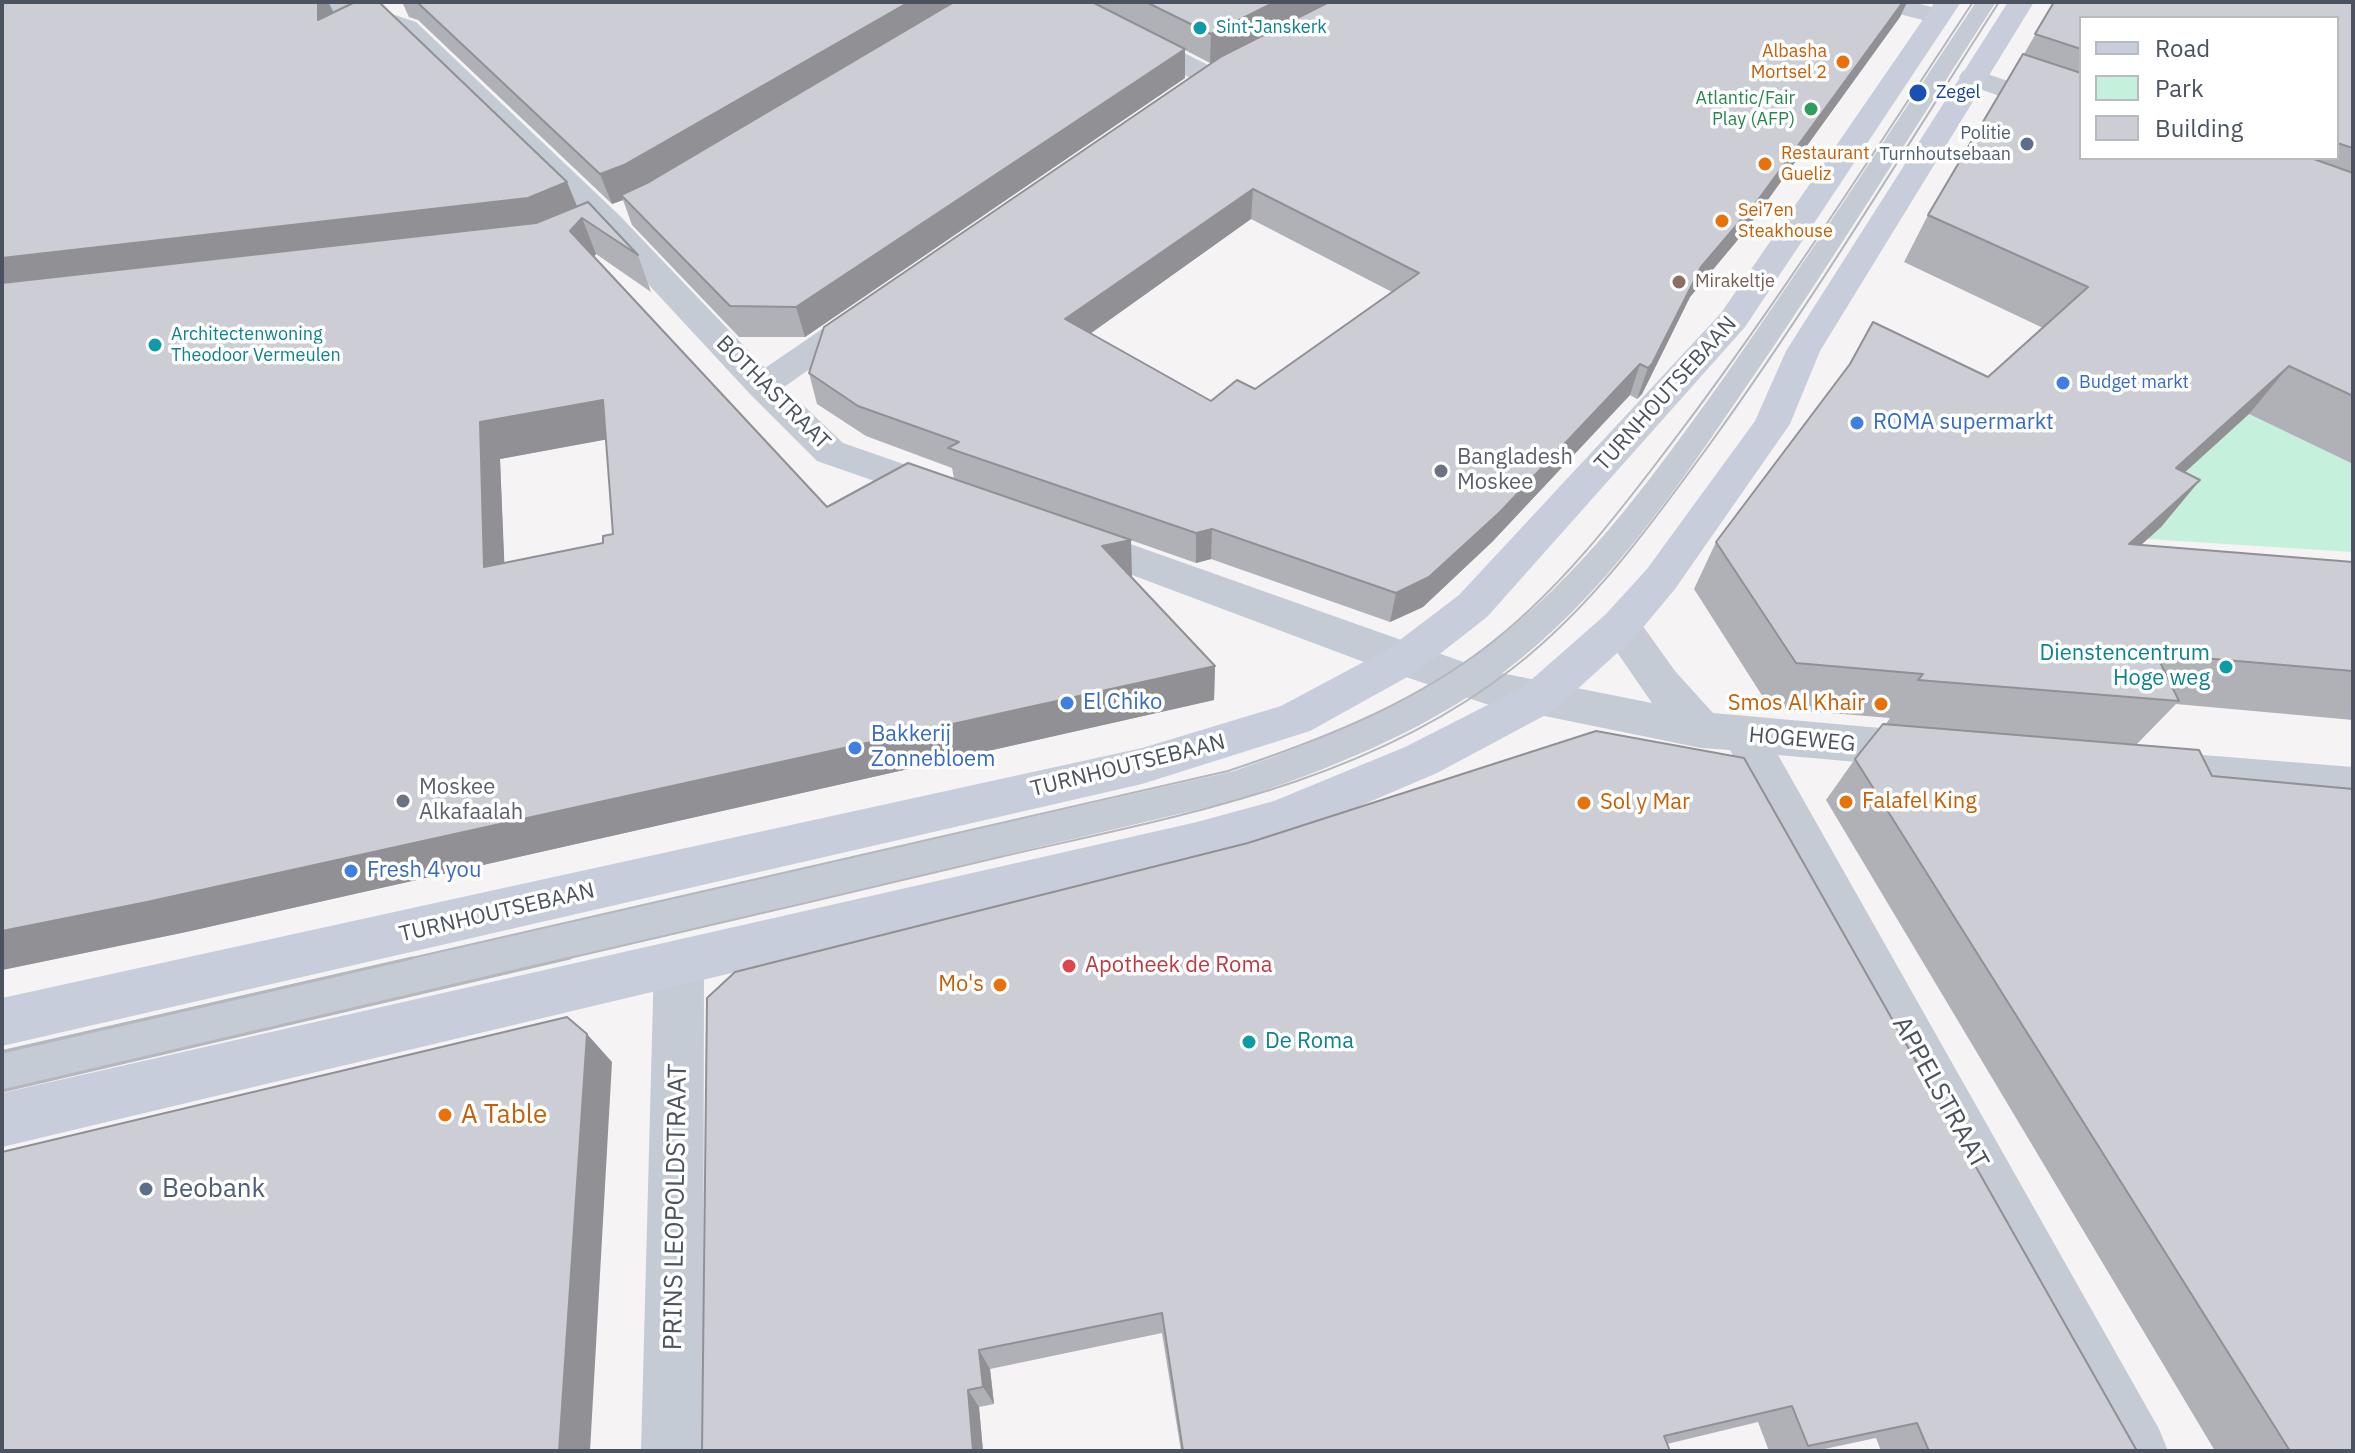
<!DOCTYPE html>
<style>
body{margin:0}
#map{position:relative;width:2355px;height:1453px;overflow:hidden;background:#f5f3f3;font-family:"IBM Plex Sans",sans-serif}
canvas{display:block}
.frame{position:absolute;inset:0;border:4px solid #4b5360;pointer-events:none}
.legend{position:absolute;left:2079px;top:16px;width:260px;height:144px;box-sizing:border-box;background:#fff;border:2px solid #b7babf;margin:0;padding:10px 14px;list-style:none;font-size:24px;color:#4b5360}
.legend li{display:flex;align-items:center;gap:16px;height:40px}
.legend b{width:40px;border:2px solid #b7babf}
</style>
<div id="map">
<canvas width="2355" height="1453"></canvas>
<div class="frame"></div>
<ul class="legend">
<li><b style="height:10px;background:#c7cdda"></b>Road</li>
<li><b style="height:22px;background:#c4f0dc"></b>Park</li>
<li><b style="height:22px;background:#cdced5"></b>Building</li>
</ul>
</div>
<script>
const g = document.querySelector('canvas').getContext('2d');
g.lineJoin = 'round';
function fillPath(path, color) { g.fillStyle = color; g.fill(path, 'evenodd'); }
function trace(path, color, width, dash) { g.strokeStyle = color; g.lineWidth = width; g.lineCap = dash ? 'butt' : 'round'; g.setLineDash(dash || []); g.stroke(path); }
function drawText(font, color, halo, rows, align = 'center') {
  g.font = font + ' "IBM Plex Sans",sans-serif'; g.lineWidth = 7; g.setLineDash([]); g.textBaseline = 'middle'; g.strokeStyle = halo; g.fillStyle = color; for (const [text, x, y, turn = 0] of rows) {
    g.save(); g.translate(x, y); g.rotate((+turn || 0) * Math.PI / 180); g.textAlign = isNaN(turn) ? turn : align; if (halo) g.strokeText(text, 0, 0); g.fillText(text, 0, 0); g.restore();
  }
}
fillPath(new Path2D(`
 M 2249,414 L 2353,464 L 2353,552 L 2148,539 L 2138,515 Z`), '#c4f0dc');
fillPath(new Path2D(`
 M 1976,2 L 1996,2 C 1913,130 1833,261 1746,387 C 1676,490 1602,599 1500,675 C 1421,733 1327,770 1234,801 L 2,1092 L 2,1050 L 1234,771 C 1331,737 1428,697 1507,631 C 1593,561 1659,468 1723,379 C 1810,255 1892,128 1976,2 Z`), '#c4cbd4');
fillPath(new Path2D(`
 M 317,2 L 355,2 L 416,22 L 620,216 L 765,368 L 853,308 L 865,305 L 877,308 L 882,315 L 877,322 L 784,387 L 843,443 L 958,483 L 964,492 L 958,501 L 945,505 L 932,501 L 817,461 L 750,394 L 598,230 L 398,34 L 321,7 Z
 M 1050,2 L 1083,2 L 1220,71 L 1224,77 L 1220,83 L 1200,83 L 1054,7 Z
 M 1868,2 L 1912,2 L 1947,11 L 1951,16 L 1938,24 L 1872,7 Z
 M 1973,69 L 2081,106 L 2081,125 L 1963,83 L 1959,77 L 1963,71 Z
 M 1074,524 L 1486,670 L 1652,703 L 1599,626 L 1605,615 L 1620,610 L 1635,615 L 1675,671 L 1713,713 L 1925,732 L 1941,737 L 1947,750 L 1941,763 L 1925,768 L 1778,755 L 2159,1429 L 2168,1451 L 2103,1451 L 1730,750 L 1701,748 L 1486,704 L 1388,671 L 1060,548 L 1054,538 L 1060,528 Z
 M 2153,751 L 2353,767 L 2353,805 L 2153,787 L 2137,782 L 2130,769 L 2137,756 Z
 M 679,940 L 697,947 L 704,963 L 703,1451 L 641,1451 L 654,963 L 661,947 Z`), '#c4cbd4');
fillPath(new Path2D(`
 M 1935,2 L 1961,2 L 1745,327 L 1487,617 L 1418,671 L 1310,731 L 1142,784 L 2,1046 L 2,998 L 1142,748 L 1281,706 L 1388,649 L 1459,595 L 1721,313 Z
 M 2008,2 L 2034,2 L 1820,351 L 1790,424 L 1675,589 L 1635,637 L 1553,711 L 1437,773 L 1297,833 L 1197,862 L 2,1147 L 2,1093 L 1197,822 L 1274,801 L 1405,747 L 1523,687 L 1605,615 L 1647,569 L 1755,421 L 1786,351 Z`), '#c7cdda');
trace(new Path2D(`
 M 403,960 L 1228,771 C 1315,742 1403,708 1478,653 C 1557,595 1619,513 1677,436 C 1783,296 1876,148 1973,2
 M 561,960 C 707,926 854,892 1000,857 C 1178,816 1365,784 1513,668 C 1593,606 1653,522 1712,441 C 1814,299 1905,149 1999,2`), '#b5b7bd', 2);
trace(new Path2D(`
 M 2,1052 L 412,958
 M 2,1091 L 570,958`), '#b5b7bd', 3);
fillPath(new Path2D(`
 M 2,2 L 328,2 L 334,13 L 638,255 L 651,292 L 596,254 L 594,257 L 827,507 L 1132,576 L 1131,576 L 1215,666 L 1214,700 L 186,932 L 2,970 ZM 606,439 L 613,534 L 603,543 L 504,563 L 500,459 Z
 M 402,2 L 1907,2 L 1900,17 L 1746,230 L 1690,297 L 1642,394 L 1637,399 L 1630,395 L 1492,542 L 1423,607 L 1390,622 L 1211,559 L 1196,563 L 954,478 L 952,468 L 866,436 L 817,404 L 809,373 L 1222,56 L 1210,63 L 1185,50 L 1185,78 L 805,337 L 739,337 L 632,225 L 623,200 L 612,204 L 418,20 L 409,17 ZM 1251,219 L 1392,292 L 1255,389 L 1211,401 L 1090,334 Z
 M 2054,2 L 2353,2 L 2353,464 L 2249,414 L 2185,472 L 2200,480 L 2161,527 L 2141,545 L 2353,562 L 2353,720 L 2176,704 L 2136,745 L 2199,750 L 2212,776 L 2353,789 L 2353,1451 L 2215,1451 L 1826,800 L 1855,759 L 1883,724 L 1886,724 L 1890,718 L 1770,708 L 1694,589 L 1716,542 L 1850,364 L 1873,322 L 1988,377 L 2043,328 L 1904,262 L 1928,215 L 2023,54 L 2024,54 ZM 2081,18 L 2337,18 L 2337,158 L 2081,158 Z
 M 707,998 L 2137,1451 L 1881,1451 L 1876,1438 L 1815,1451 L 1769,1451 L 1758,1422 L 1667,1444 L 1670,1451 L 1181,1451 L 1162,1333 L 990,1369 L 994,1404 L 979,1407 L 983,1451 Z`), '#b0b1b7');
fillPath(new Path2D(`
 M 318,2 L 328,2 L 335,15 L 318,20 Z
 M 909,2 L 962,2 L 635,195 L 621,195 L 623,200 L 612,204 L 600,174 Z
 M 1275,2 L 1329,2 L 1210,63 L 1211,34 Z
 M 1903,2 L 1907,2 L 1900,17 L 1746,230 L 1690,297 L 1642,394 L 1637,399 L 1648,368 L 1701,267 Z
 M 1185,49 L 1185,78 L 805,337 L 796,307 Z
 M 567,182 L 582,218 L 2,298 L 2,258 Z
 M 1253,189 L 1251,219 L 1067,350 L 1065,319 Z
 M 582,218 L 596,254 L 585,268 L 570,231 Z
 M 1640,364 L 1630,395 L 1492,542 L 1423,607 L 1390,622 L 1396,593 Z
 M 2289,366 L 2249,414 L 2138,515 L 2176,468 Z
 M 603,400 L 620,437 L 500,459 L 506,602 L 484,567 L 480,422 Z
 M 2200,480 L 2161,527 L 2091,590 L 2129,544 Z
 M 1212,529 L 1211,559 L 1196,563 L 1196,533 Z
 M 1131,540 L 1132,576 L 1105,582 L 1102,546 Z
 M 1215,666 L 1214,700 L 186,932 L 2,970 L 2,931 Z
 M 587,1034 L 612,1062 L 590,1451 L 559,1451 Z
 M 979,1350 L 990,1369 L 994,1404 L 983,1387 Z
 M 968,1390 L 979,1407 L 983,1451 L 973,1451 Z`), '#909095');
const building = new Path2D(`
 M 2,2 L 318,2 L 318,20 L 355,2 L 379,2 L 567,182 L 528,198 L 2,258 Z
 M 417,2 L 909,2 L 624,165 L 600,174 Z
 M 954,2 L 1092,2 L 1185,49 L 796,307 L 730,306 L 621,195 L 649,182 Z
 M 1146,2 L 1275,2 L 1211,34 Z
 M 1329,2 L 1903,2 L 1758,200 L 1701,267 L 1652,364 L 1648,368 L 1640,364 L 1500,512 L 1429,577 L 1396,593 L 1212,529 L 1196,533 L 948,448 L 959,442 L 858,406 L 809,373 L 824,327 L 1222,56 ZM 1253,189 L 1419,273 L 1255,389 L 1237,380 L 1211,401 L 1065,319 Z
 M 2054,2 L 2353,2 L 2353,148 L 2337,143 L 2337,18 L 2081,18 L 2081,49 L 2035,34 Z
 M 2023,54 L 2081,73 L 2081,158 L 2311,158 L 2353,173 L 2353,396 L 2289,366 L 2176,468 L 2200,480 L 2129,544 L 2353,562 L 2353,671 L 2156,654 L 2179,701 L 1918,680 L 1923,674 L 1796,663 L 1716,542 L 1850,364 L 1873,322 L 1988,377 L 2088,287 L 1928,215 Z
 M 588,202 L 638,255 L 582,218 L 570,231 L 827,507 L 908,463 L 1131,540 L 1102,546 L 1215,666 L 147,902 L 2,931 L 2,283 L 536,223 ZM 603,400 L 613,534 L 603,536 L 603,543 L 484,567 L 480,422 Z
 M 1883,724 L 2199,750 L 2212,776 L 2353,789 L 2353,1451 L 2290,1451 L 1855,759 Z
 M 1596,731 L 1744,758 L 2137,1451 L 1929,1451 L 1917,1423 L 1808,1446 L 1792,1406 L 1664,1436 L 1670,1451 L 1183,1451 L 1162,1313 L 979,1350 L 983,1387 L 968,1390 L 973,1451 L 702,1451 L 707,998 L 735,972 L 1248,843 Z
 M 567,1017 L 587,1034 L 559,1451 L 2,1451 L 2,1152 Z`);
fillPath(building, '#cdced5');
trace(building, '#909095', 2);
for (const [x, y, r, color] of [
 [1200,28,8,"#0f9aa8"],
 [1843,62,8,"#e8710a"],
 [1918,93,10,"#1a4fb4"],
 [1811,109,8,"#2e9e5b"],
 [2027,144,8,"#5c6f8a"],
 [1765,164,8,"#e8710a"],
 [1722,221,8,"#e8710a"],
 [1679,282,8,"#8d6e63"],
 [155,345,8,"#0f9aa8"],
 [2063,383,8,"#3f7fe0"],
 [1857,423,8,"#3f7fe0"],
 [1441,471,8,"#6b7280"],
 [2226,667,8,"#0f9aa8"],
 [1067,703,8,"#3f7fe0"],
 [1881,704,8,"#e8710a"],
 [855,748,8,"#3f7fe0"],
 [403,801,8,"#6b7280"],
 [1846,802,8,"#e8710a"],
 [1584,803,8,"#e8710a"],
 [351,871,8,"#3f7fe0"],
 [1069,966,8,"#e0444e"],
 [1000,985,8,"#e8710a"],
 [1249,1042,8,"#0f9aa8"],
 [445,1115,8,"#e8710a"],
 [146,1189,8,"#5c6f8a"]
]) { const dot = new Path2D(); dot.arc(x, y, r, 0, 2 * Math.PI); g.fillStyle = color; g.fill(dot); trace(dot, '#fff', 3); }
drawText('18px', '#0d838f', '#fff', [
 ["Sint-Janskerk",1216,28],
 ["Architectenwoning",171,335],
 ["Theodoor Vermeulen",171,356]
], 'left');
drawText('18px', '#c56008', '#fff', [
 ["Albasha",1827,52,"right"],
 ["Mortsel 2",1827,73,"right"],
 ["Restaurant",1781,154],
 ["Gueliz",1781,175],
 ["Sei7en",1738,211],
 ["Steakhouse",1738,232]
], 'left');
drawText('18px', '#164399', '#fff', [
 ["Zegel",1936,93]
], 'left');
drawText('18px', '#27864d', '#fff', [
 ["Atlantic/Fair",1795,99],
 ["Play (AFP)",1795,120]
], 'right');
drawText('18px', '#4e5e75', '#fff', [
 ["Politie",2011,134],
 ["Turnhoutsebaan",2011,155]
], 'right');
drawText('18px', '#785e54', '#fff', [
 ["Mirakeltje",1695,282]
], 'left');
drawText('18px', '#366cbe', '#fff', [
 ["Budget markt",2079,383]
], 'left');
drawText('22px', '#4b5360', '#fff', [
 ["BOTHASTRAAT",773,393,45],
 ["TURNHOUTSEBAAN",1666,394,-48],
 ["HOGEWEG",1802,740,5],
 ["TURNHOUTSEBAAN",1128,766,-14],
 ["TURNHOUTSEBAAN",497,913,-13]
]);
drawText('22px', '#366cbe', '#fff', [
 ["ROMA supermarkt",1873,423],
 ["El Chiko",1083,703],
 ["Bakkerij",871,735],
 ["Zonnebloem",871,760],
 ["Fresh 4 you",367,871]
], 'left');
drawText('22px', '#5b616d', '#fff', [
 ["Bangladesh",1457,458],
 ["Moskee",1457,483],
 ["Moskee",419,788],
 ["Alkafaalah",419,813]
], 'left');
drawText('22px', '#0d838f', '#fff', [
 ["Dienstencentrum",2210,654],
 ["Hoge weg",2210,679],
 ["De Roma",1265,1042,"left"]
], 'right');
drawText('22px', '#c56008', '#fff', [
 ["Smos Al Khair",1865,704],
 ["Falafel King",1862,802,"left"],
 ["Sol y Mar",1600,803,"left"],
 ["Mo's",984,985]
], 'right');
drawText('22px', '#be3a42', '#fff', [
 ["Apotheek de Roma",1085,966]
], 'left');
drawText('26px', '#4b5360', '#fff', [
 ["APPELSTRAAT",1940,1093,61],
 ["PRINS LEOPOLDSTRAAT",676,1207,-89]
]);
drawText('26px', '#c56008', '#fff', [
 ["A Table",461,1115]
], 'left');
drawText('26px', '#4e5e75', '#fff', [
 ["Beobank",162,1189]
], 'left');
</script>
